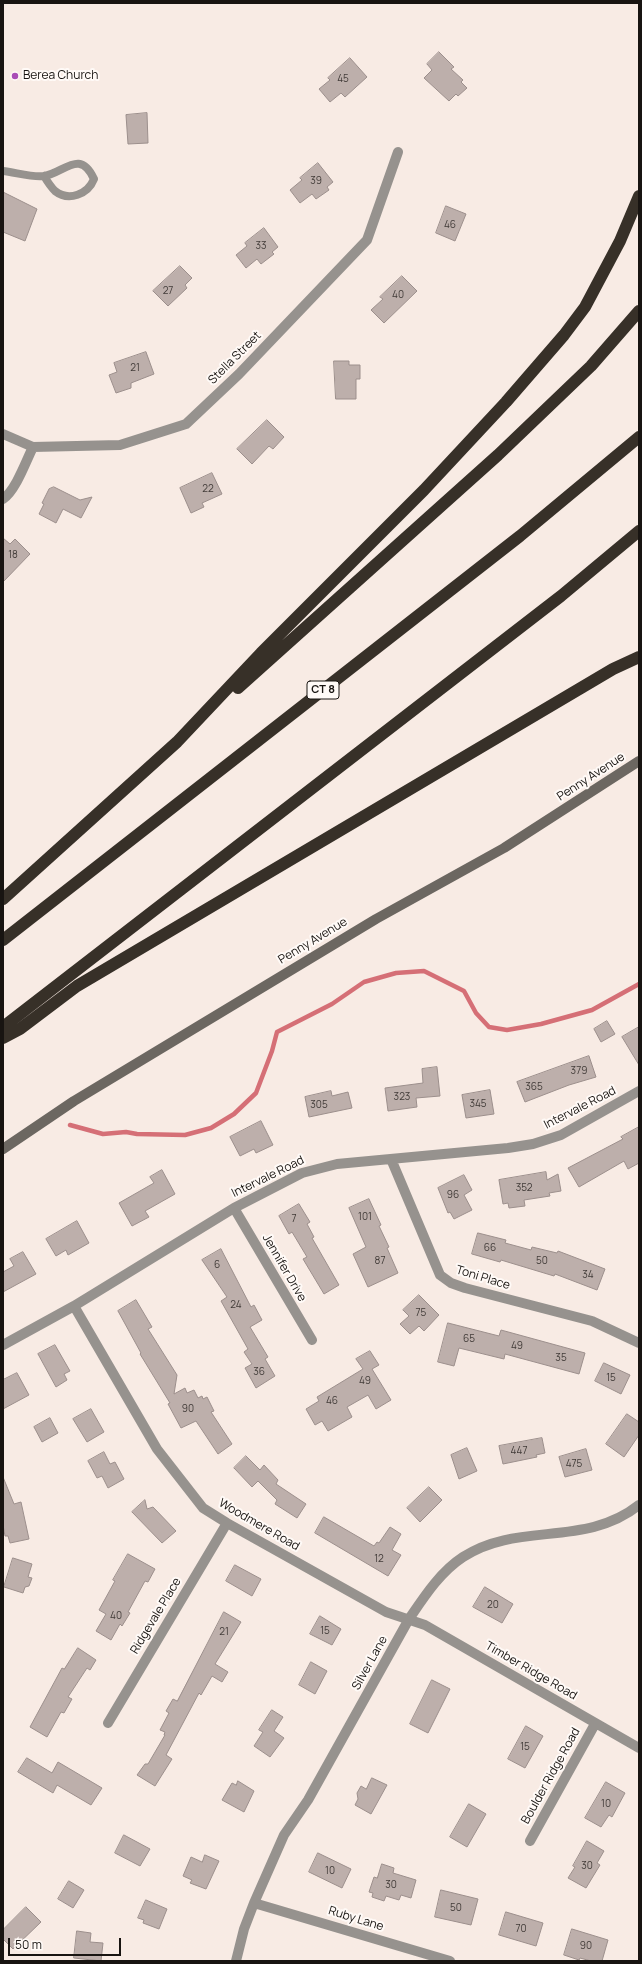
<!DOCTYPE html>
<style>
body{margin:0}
#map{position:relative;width:642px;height:1964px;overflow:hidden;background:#f8ebe4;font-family:Manrope,sans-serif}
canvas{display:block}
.frame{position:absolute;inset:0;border:4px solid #181411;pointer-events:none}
.scale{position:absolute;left:8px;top:1938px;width:113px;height:18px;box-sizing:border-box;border:2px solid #181411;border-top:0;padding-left:5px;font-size:12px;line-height:14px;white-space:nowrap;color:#181411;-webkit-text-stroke:3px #fffaf7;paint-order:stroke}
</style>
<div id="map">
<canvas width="642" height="1964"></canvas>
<div class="frame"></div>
<div class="scale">50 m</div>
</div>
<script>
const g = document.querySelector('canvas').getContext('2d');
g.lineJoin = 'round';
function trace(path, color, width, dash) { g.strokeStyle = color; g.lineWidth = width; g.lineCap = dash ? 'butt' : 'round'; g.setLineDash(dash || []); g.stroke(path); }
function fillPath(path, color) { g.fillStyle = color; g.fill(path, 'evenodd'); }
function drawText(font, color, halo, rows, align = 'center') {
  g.font = font + ' Manrope,sans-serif'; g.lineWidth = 4; g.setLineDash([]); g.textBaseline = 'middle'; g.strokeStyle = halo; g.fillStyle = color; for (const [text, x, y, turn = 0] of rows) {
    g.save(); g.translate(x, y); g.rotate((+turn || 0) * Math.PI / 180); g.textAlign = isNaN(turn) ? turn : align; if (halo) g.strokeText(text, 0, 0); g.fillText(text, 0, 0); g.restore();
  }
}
trace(new Path2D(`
 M 70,1125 L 103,1134 L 126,1132 L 137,1134 L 185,1135 L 211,1128 L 234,1114 L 256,1093 L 272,1051 L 277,1032 L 332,1004 L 364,982 L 396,973 L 424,971 L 464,991 L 476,1013 L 489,1027 L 507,1030 L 541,1024 L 592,1010 L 639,984`), '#d56f76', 4.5);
const building = new Path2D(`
 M 439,52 L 454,67 L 451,69 L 463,80 L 461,82 L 467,88 L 458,96 L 456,94 L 449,101 L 424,78 L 432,70 L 427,64 Z
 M 350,58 L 367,77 L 345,97 L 341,93 L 330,102 L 319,89 L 330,80 L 328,78 Z
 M 147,113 L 148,143 L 128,144 L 126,115 Z
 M 318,163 L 333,182 L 327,187 L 329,190 L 316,199 L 312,194 L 300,203 L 290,190 L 302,180 L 300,178 Z
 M 3,192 L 37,209 L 25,241 L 3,232 Z
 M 446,206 L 466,214 L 455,241 L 436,233 Z
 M 264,228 L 278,247 L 272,252 L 274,254 L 261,264 L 257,259 L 246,268 L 236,255 L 247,246 L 245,243 Z
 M 180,266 L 192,278 L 185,285 L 187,288 L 168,306 L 153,291 Z
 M 402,276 L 417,291 L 384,323 L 371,310 L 383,299 L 380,297 Z
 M 146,352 L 154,374 L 131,383 L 131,388 L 116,393 L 109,375 L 117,372 L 114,363 Z
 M 334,361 L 349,361 L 349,365 L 360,365 L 360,379 L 356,379 L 356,399 L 336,399 Z
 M 267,420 L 284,437 L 273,449 L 269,446 L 252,464 L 237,449 Z
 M 212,473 L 222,494 L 202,503 L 204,507 L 191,513 L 180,488 Z
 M 54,487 L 80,500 L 92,497 L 81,518 L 63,509 L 56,523 L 39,514 L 44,504 L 42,503 L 49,489 Z
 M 3,538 L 10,544 L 15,539 L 30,554 L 3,582 Z
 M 607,1021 L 615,1034 L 601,1042 L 594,1029 Z
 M 639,1027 L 639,1065 L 622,1037 Z
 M 589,1056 L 596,1077 L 569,1085 L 525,1102 L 517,1082 Z
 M 437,1067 L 440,1096 L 416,1098 L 417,1107 L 388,1111 L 385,1088 L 423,1083 L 422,1069 Z
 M 490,1090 L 494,1114 L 466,1118 L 462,1095 Z
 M 331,1091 L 332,1096 L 348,1092 L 352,1108 L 309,1117 L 305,1097 Z
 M 261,1121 L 273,1145 L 256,1153 L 254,1149 L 240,1156 L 230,1137 Z
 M 639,1127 L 639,1163 L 628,1169 L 624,1161 L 579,1187 L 568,1168 L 623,1139 L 621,1137 Z
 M 162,1170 L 175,1194 L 145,1211 L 149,1217 L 132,1226 L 119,1203 L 154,1183 L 150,1177 Z
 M 546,1172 L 547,1180 L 558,1174 L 561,1191 L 549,1193 L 550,1196 L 524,1200 L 525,1206 L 509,1208 L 508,1203 L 503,1204 L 499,1180 Z
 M 464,1175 L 472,1190 L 464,1195 L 472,1210 L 454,1219 L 450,1212 L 448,1213 L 438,1188 Z
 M 369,1199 L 381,1225 L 379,1226 L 389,1247 L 387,1248 L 398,1273 L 368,1287 L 353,1254 L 366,1247 L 349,1208 Z
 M 299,1204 L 310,1222 L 307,1224 L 314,1237 L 312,1238 L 339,1285 L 324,1294 L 303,1259 L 307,1257 L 292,1232 L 289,1234 L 279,1216 Z
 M 77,1221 L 89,1243 L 68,1255 L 66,1250 L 56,1256 L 46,1239 Z
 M 478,1233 L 506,1240 L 505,1243 L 531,1250 L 532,1247 L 557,1253 L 558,1251 L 605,1269 L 597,1290 L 555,1274 L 554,1276 L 501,1260 L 500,1262 L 472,1254 Z
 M 221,1249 L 251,1307 L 254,1305 L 262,1320 L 250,1327 L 268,1357 L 265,1359 L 275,1376 L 256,1388 L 245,1368 L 252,1364 L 244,1352 L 248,1349 L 221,1301 L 227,1297 L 202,1260 Z
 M 23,1252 L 36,1274 L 3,1292 L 3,1272 L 14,1266 L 10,1259 Z
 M 419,1295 L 439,1315 L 424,1331 L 419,1326 L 410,1334 L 400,1324 L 409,1316 L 403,1310 Z
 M 136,1300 L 152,1327 L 148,1329 L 177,1375 L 174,1394 L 185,1388 L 187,1393 L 194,1390 L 198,1398 L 202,1396 L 203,1399 L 207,1397 L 214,1411 L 211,1412 L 232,1444 L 218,1454 L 196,1421 L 181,1428 L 168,1404 L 170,1403 L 140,1354 L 141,1353 L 118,1311 Z
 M 448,1323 L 499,1336 L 501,1330 L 585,1353 L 579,1374 L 505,1354 L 504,1359 L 459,1348 L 454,1366 L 438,1362 Z
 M 55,1345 L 70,1371 L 64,1374 L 67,1380 L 56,1387 L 38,1354 Z
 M 370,1351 L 379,1365 L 372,1369 L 391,1400 L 376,1409 L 368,1395 L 347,1407 L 352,1417 L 328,1431 L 322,1421 L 315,1425 L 306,1409 L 319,1401 L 317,1397 L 363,1369 L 356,1359 Z
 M 604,1363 L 630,1375 L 621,1394 L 595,1381 Z
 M 17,1373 L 29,1395 L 3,1409 L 3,1380 Z
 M 91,1409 L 104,1432 L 87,1442 L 73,1419 Z
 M 627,1414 L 639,1422 L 639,1435 L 624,1457 L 606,1444 Z
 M 50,1418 L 58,1433 L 42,1442 L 34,1427 Z
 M 542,1438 L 545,1453 L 536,1455 L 537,1457 L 503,1464 L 499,1446 Z
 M 467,1448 L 477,1471 L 459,1479 L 451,1455 Z
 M 586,1449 L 592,1470 L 565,1477 L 559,1457 Z
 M 104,1452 L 110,1464 L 115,1462 L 124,1479 L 108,1488 L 102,1476 L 97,1478 L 88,1461 Z
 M 246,1456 L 260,1470 L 264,1465 L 278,1480 L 276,1484 L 306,1504 L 297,1518 L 275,1504 L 277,1500 L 258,1481 L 252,1487 L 234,1468 Z
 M 3,1477 L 14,1504 L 21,1502 L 29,1539 L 10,1543 L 8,1536 L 5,1536 L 3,1525 Z
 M 429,1487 L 442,1500 L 420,1522 L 407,1508 Z
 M 145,1500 L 147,1509 L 153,1507 L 176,1531 L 162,1543 L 132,1512 Z
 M 324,1517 L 374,1546 L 377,1542 L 379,1543 L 390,1527 L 401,1534 L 392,1550 L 401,1555 L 388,1576 L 315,1533 Z
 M 128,1554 L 155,1569 L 148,1582 L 145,1581 L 128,1612 L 130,1613 L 122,1626 L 120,1624 L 111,1640 L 96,1631 L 106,1614 L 99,1610 L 115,1581 L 113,1580 Z
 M 13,1558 L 32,1564 L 28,1577 L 32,1578 L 29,1586 L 25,1587 L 23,1593 L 4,1587 Z
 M 235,1565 L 261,1579 L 252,1596 L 226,1581 Z
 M 485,1587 L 513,1604 L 502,1623 L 473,1607 Z
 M 224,1612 L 241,1622 L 215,1664 L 228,1672 L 222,1682 L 212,1676 L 201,1695 L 199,1693 L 166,1755 L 172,1759 L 155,1786 L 137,1775 L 145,1764 L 148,1764 L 165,1735 L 164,1735 L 165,1732 L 160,1730 L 169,1713 L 166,1711 L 173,1699 L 177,1701 Z
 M 320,1616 L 341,1629 L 332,1645 L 310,1634 Z
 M 78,1648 L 96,1660 L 90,1670 L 87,1668 L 68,1697 L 72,1699 L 64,1713 L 61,1712 L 47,1737 L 30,1727 L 62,1668 L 64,1669 Z
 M 311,1662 L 327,1671 L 315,1694 L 299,1685 Z
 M 432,1680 L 450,1689 L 428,1733 L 410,1724 Z
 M 272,1710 L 283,1717 L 274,1731 L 284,1738 L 270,1757 L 254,1746 L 263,1732 L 259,1730 Z
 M 526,1726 L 543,1736 L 525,1768 L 508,1759 Z
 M 27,1758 L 52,1773 L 58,1762 L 102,1788 L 91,1805 L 57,1785 L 53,1793 L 18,1772 Z
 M 372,1778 L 387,1785 L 371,1814 L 355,1805 L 358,1799 L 357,1793 L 361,1786 L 366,1789 Z
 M 238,1781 L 254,1791 L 244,1812 L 222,1800 L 232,1783 L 236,1785 Z
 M 606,1782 L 625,1793 L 612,1817 L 609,1815 L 601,1827 L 585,1818 Z
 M 469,1804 L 486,1814 L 467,1847 L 450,1837 Z
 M 124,1835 L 150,1849 L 140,1866 L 115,1853 Z
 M 587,1841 L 604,1851 L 597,1863 L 600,1865 L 586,1888 L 568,1878 L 575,1867 L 573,1866 Z
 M 318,1853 L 351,1869 L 342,1888 L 309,1872 Z
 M 205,1855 L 219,1861 L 206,1889 L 190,1883 L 192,1880 L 183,1876 L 191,1857 L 202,1862 Z
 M 382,1864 L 394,1868 L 393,1873 L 416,1880 L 411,1898 L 401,1895 L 399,1900 L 386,1896 L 384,1901 L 372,1897 L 373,1893 L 369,1892 L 374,1877 L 377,1878 Z
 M 69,1881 L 84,1890 L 73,1908 L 58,1899 Z
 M 441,1890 L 478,1899 L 471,1925 L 435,1917 Z
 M 146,1900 L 167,1909 L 159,1929 L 143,1923 L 144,1920 L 138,1918 Z
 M 26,1907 L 41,1922 L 13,1949 L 3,1939 L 3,1930 Z
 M 506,1912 L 543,1923 L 536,1946 L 499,1935 Z
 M 572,1929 L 608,1940 L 602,1961 L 591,1961 L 580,1958 L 579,1960 L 564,1955 Z
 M 77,1931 L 91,1933 L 90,1942 L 103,1943 L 101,1961 L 74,1958 Z`);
fillPath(building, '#bdafab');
trace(building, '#9c8f8c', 1);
trace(new Path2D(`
 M 3,171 C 14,172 34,178 44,176 C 64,173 80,148 94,179 C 88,194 69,202 55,191 C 51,187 47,181 44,176`), '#96928e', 8);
trace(new Path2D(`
 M 3,434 L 33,447 L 120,445 L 186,424 L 239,374 L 367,240 L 398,152
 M 3,499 C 16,490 26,461 33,447
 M 391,1159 L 440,1275 L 451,1283 L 465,1288 L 592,1321 L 639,1343
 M 234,1208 L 312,1340
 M 74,1306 L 157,1449 L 203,1508 L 227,1523 L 386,1612 L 425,1625 L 639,1748
 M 3,1345 L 74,1306 L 234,1208 L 302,1173 L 337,1164 L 508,1148 L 533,1144 L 561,1135 L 639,1091
 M 108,1723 L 227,1523
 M 530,1841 L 595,1724
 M 254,1903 L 450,1961
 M 236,1961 L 244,1929 L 254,1903 L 284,1835 L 308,1800 L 409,1619 C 424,1597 440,1572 463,1557 C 518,1521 585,1548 639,1505`), '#96928e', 10);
trace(new Path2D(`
 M 3,1149 L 74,1101 L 376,919 L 504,848 L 639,761`), '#6c6761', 10);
trace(new Path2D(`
 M 238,688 L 498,455 L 591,366 L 639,311
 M 3,899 L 177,742 L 261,653 L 424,490 L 506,402 L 564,335 L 585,307 L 620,241 L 639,196
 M 3,940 L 520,536 L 639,437
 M 3,1027 L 561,596 L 639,531
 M 3,1038 L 20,1029 L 77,986 L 613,669 L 639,657`), '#373028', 12);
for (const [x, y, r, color] of [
 [15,76,4,"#aa4cb6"]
]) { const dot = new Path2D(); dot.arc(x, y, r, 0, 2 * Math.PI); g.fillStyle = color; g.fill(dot); trace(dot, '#fffaf7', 1.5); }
drawText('10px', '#413b38', null, [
 ["45",343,79],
 ["39",316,181],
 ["46",450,225],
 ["33",261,246],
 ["27",168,291],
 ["40",398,295],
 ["21",135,368],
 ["22",208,489],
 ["18",13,555],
 ["379",579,1071],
 ["365",534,1087],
 ["323",402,1097],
 ["345",478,1104],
 ["305",319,1105],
 ["352",524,1188],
 ["96",453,1195],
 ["101",365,1217],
 ["7",294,1219],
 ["66",490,1248],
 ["87",380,1261],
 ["50",542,1261],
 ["6",217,1265],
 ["34",588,1275],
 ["24",236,1305],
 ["75",421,1313],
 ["65",469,1339],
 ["49",517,1346],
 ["35",561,1358],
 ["36",259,1372],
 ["15",611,1378],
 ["49",365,1381],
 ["46",332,1401],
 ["90",188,1409],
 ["447",519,1451],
 ["475",574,1464],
 ["12",379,1559],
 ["20",493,1605],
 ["40",116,1616],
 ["15",325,1631],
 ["21",224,1632],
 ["15",525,1747],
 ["10",606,1804],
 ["30",587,1866],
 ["10",330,1871],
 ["30",391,1885],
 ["50",456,1908],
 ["70",521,1929],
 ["90",586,1946]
]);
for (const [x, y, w] of [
 [323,690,32]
]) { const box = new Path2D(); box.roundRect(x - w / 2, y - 9, w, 18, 3); g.fillStyle = '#fffaf7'; g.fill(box); trace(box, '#181411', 1); }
drawText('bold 11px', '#181411', null, [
 ["CT 8",323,690]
]);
drawText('12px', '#181411', '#fffaf7', [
 ["Berea Church",23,76]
], 'left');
drawText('12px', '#181411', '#fffaf7', [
 ["Stella Street",235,358,-45],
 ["Penny Avenue",591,777,-33],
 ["Penny Avenue",313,941,-31],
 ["Intervale Road",580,1108,-27],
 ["Intervale Road",268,1177,-26],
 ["Jennifer Drive",284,1268,60],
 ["Toni Place",483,1278,17],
 ["Woodmere Road",259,1525,30],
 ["Ridgevale Place",156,1616,-59],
 ["Silver Lane",370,1663,-61],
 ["Timber Ridge Road",531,1671,30],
 ["Boulder Ridge Road",551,1776,-61],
 ["Ruby Lane",356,1919,17]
]);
</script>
